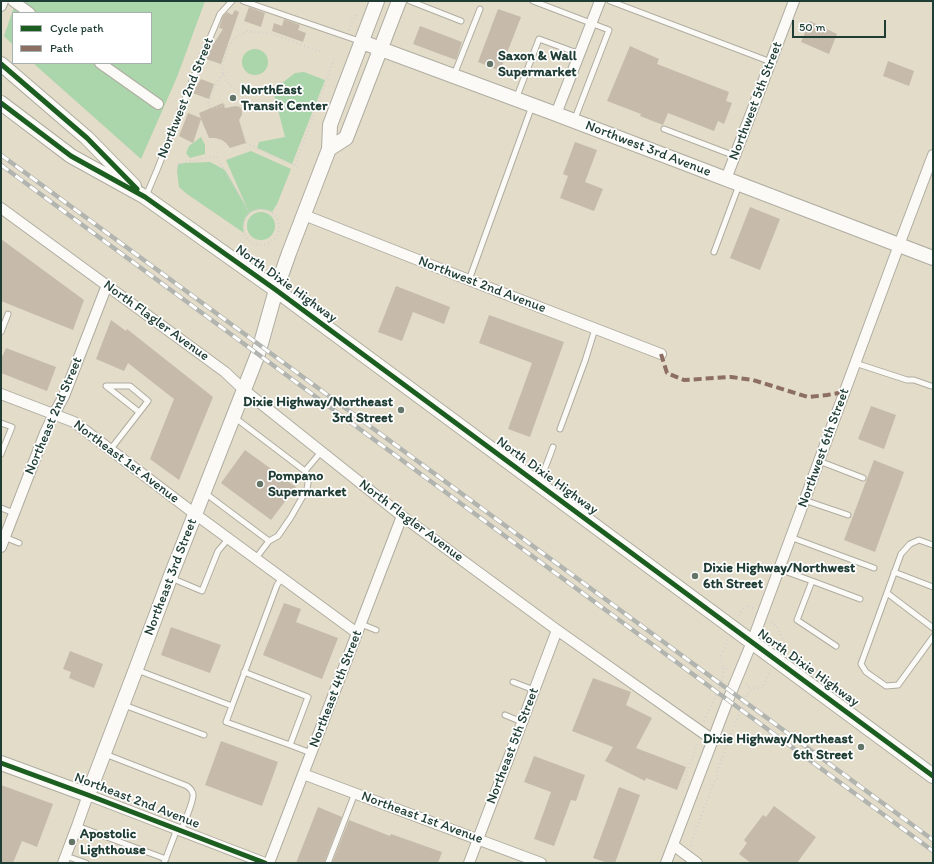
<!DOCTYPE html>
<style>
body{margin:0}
#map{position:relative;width:934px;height:864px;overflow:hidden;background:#e3dcc9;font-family:Itim,sans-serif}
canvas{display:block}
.frame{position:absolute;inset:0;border:2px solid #1f3d34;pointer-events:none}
.legend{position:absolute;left:12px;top:12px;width:140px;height:52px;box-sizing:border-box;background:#fff;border:1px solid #a5b1ae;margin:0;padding:5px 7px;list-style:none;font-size:12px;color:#1f3d34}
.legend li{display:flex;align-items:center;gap:8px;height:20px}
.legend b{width:20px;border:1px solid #a5b1ae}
.scale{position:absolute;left:792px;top:20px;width:94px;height:18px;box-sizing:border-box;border:2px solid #1f3d34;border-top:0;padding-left:5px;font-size:12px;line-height:14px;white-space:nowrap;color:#1f3d34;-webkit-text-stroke:3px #fff;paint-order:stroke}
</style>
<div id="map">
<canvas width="934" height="864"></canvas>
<div class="frame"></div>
<ul class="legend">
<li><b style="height:5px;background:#1b5e20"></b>Cycle path</li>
<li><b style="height:5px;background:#8d6e63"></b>Path</li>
</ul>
<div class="scale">50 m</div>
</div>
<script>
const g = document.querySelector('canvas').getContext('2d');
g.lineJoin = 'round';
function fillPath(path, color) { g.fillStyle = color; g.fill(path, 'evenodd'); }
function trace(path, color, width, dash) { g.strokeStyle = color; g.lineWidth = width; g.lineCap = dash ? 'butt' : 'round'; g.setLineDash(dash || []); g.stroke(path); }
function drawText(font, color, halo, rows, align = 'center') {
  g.font = font + ' Itim,sans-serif'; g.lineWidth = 3.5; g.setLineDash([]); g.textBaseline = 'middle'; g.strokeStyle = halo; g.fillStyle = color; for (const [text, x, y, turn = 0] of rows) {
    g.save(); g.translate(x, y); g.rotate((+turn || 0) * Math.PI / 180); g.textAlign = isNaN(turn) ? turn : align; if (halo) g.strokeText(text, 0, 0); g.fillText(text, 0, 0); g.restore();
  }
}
fillPath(new Path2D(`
 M 16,1 L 205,1 L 177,77 L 141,159 L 33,63 L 151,63 L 151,13 L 13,13 L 13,45 L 4,36 Z
 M242 62a13 13 0 1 1 26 0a13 13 0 1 1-26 0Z
 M 304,72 L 325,80 L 292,164 L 257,148 L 259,142 L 285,137 L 273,90 L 295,73 Z
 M 201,137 L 205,145 L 205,154 L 190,158 L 186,153 L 189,146 Z
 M 251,151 L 291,169 L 277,204 L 272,212 C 256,204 240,214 244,233 L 187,194 L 179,187 L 177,171 L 178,164 L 185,163 L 210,162 L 225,170 L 247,208 L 226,160 Z
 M247 226a14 14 0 1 1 28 0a14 14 0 1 1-28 0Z`), '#abd5aa');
fillPath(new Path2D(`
 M 249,7 L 265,13 L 261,27 L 244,21 Z
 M 498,9 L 521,17 L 500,71 L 478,62 Z
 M 235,10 L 239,12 L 221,64 L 206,59 L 209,51 L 223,29 L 219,28 L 223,16 L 227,12 L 232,15 Z
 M 284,19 L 300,25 L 298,30 L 306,33 L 303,42 L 272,31 L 274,23 L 282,26 Z
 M 810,21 L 837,34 L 829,54 L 801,42 Z
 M 420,26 L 462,42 L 456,60 L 413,44 Z
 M 630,46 L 659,59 L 657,64 L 729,92 L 726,101 L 732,103 L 724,124 L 718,121 L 714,131 L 668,113 L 663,125 L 640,116 L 641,114 L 607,101 Z
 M 888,61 L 914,71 L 909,86 L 883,76 Z
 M 201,79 L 214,84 L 209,99 L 192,93 Z
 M 223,103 L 225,108 L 236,106 L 239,107 L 241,108 L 242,111 L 242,115 L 239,120 L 246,143 L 230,148 L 226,143 L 222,140 L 215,138 L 209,138 L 201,119 L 193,143 L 179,136 L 188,113 L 201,118 L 199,113 Z
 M 575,142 L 597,150 L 585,182 L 603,189 L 594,211 L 560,198 L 568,176 L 563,174 Z
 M 750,207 L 780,219 L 760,270 L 730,258 Z
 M 1,239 L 84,300 L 73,330 L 1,301 Z
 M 396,286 L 450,307 L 444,324 L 413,312 L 402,341 L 378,332 Z
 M 489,315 L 564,342 L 530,437 L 508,429 L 532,363 L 479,343 Z
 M 111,320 L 126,331 L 127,329 L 213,397 L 179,480 L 150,459 L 174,399 L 128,363 L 124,371 L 96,359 Z
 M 6,348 L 56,367 L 47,391 L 1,373 L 1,359 Z
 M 871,406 L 896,415 L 884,449 L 858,439 Z
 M 245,450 L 296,487 L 271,520 L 221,483 Z
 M 874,460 L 904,472 L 875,552 L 844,540 Z
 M 284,603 L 301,609 L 296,622 L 338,638 L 322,679 L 263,655 Z
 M 171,627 L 221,645 L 210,673 L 161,655 Z
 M 70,651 L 103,664 L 94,688 L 69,678 L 71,672 L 63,669 Z
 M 593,678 L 631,692 L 626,705 L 652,718 L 636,748 L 686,767 L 677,790 L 646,778 L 645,781 L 605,761 L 613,747 L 572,731 Z
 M 221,741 L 278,762 L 262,806 L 205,785 Z
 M 534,756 L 585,775 L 576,801 L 571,800 L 554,846 L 534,839 L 551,792 L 524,782 Z
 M 1,785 L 53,804 L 37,847 L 22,841 L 13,863 L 1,863 Z
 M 619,787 L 640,795 L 615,863 L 608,863 L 593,858 Z
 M 774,806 L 816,837 L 797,863 L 751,863 L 739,854 L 747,843 L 744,840 L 763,815 L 766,817 Z
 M 318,807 L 342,817 L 324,863 L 296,863 Z
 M 349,820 L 390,836 L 391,834 L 442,852 L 438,863 L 332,863 Z`), '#c6bbab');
const lane = new Path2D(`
 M 243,1 L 362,42
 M 410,1 L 461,21
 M 533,1 L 609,30 L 574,121
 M 610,1 L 771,62
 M 454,75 L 480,9
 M 516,99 L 539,39 L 580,54
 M 664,129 L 735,156
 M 146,196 L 157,170 L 194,76 L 220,14 L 232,1
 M 714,252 L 739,185
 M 469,280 L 532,106
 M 1,332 L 8,314
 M 855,363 L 907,380 L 914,380 L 931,386
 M 234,417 L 305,471 L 321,452
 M 1,423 L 12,427 L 1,454
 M 560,429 L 585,361 L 595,329
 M 110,450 L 148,401 L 130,386 L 106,386 L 139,412
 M 819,461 L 863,478
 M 539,484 L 553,447
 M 205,493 L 269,541 L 256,558
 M 804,500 L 848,515
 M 1,508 L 14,513
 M 4,537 L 19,543
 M 790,537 L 874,568
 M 269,541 L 278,536 L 291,517 L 307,489 L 309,477 L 305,471
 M 933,545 L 919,540 L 910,544 L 901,554 L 861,664 L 866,672 L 886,686 L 898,685 L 933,637
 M 779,569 L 812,581 L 797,620 L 836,646
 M 894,572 L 933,587
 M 171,578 L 202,591 L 218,551 L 229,538
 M 812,581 L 860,599
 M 887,593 L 933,628
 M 361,624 L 376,630
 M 137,670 L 232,706 L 277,585 L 282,578
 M 513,682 L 534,690
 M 124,705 L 204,735
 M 232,706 L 226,722 L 290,745 L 308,697 L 244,672
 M 505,715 L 522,722
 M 290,745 L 311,753
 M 105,754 L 187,786 C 190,788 192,790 193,794 C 194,802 184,822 181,831
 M 77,826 L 166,859
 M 66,856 L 86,863
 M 164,863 L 177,829
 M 328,863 L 355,793`);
const street = new Path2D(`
 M 13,1 L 30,13
 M 1,6 L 3,1
 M 100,63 L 158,104
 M 556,114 L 600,1
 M 726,179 L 794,1
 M 1,208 L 225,372 L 244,390 L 402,516 L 557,630 L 713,740
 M 304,215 L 469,280 L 661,354
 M 1,394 L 74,422 L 195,514 L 357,633
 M 1,547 L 45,433 L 54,414 L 64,396 L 107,285
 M 303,774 L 541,863
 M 673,845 L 697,863
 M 63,863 L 77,826 L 88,795 L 265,863
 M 269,863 L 402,516
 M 469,863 L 557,630
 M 666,863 L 728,700 L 752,642 L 899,245 L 933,155`);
const secondary = new Path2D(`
 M 362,42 L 556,114 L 933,258
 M 1,64 L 87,138 L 134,186
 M 1,103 L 71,156 L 145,197 L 276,290 L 933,776
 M 329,149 L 346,138 L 399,1
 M 1,763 L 88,795 L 136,669 L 170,578 L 258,354 L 276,290 L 289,253 L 329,149 L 330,125 L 377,1`);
trace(lane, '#afada1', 7);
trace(street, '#afada1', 12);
trace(secondary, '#afada1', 16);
trace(new Path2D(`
 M 349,30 L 352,22 L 357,14
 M 223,74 C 215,83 211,93 208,105 L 215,108 L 225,105 L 230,110
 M 239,107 L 244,95 L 228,83 L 223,74 L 222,64 L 229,46 L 237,36 L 247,31 L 273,34 L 321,52
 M 246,143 L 298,167
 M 178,164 L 216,156 L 250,213
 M 295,165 L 326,81 L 329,72 L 334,59
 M243 227a18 18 0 1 1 36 0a18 18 0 1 1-36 0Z
 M 739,616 L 742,609 L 745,608 L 748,605 L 753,608
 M 771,622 L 777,627 L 783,639 L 780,647
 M 728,640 L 720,658 L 723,666 L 728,670
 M 746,684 L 751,689
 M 704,721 C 709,707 726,682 723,667
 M 683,783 L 698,742
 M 691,846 L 692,841 L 714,782 L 718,778 L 717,772 L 744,701 C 748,691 751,687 763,688 L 770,671`), '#d1d1cc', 2, [1, 3]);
trace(lane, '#fbfaf7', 5);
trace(street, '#fbfaf7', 10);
trace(secondary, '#fbfaf7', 14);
const rail = new Path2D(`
 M 1,155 L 933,840
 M 1,165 L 933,851`);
trace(rail, '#b2b4b0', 4.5);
trace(rail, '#fff', 3, [9]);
trace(new Path2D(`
 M 661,354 L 667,373 L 684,380 L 731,377 L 753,380 L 808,397 L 827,395 L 844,392`), '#8d6e63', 4, [8, 4]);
trace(new Path2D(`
 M 1,64 L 87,138 L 137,189
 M 1,103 L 71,156 L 145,197 L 276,290 L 933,776
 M 1,763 L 88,795 L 265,863`), '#1b5e20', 5);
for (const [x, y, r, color] of [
 [490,64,4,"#647568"],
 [233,98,4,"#647568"],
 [401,410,4,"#647568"],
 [260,484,4,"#647568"],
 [695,576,4,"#647568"],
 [861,747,4,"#647568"],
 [72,842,4,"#647568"]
]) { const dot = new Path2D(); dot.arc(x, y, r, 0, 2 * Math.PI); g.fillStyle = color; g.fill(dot); trace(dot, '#fff', 1.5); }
drawText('bold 14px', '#1f3d34', '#fff', [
 ["Saxon & Wall",498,56],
 ["Supermarket",498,72],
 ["NorthEast",241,90],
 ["Transit Center",241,106],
 ["Dixie Highway/Northeast",393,402,"right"],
 ["3rd Street",393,418,"right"],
 ["Pompano",268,476],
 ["Supermarket",268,492],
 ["Dixie Highway/Northwest",703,568],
 ["6th Street",703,584],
 ["Dixie Highway/Northeast",853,739,"right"],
 ["6th Street",853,755,"right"],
 ["Apostolic",80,834],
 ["Lighthouse",80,850]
], 'left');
drawText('14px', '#1f3d34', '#fff', [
 ["Northwest 2nd Street",186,98,-68],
 ["Northwest 5th Street",756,101,-69],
 ["Northwest 3rd Avenue",648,149,21],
 ["North Dixie Highway",286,284,36],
 ["Northwest 2nd Avenue",482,285,21],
 ["North Flagler Avenue",156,321,36],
 ["Northeast 2nd Street",54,416,-67],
 ["Northwest 6th Street",824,448,-70],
 ["Northeast 1st Avenue",126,462,37],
 ["North Dixie Highway",547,476,36],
 ["North Flagler Avenue",411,521,37],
 ["Northeast 3rd Street",171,577,-69],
 ["North Dixie Highway",808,668,36],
 ["Northeast 4th Street",336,689,-69],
 ["Northeast 5th Street",513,746,-69],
 ["Northeast 2nd Avenue",137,801,21],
 ["Northeast 1st Avenue",422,818,20]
]);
</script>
